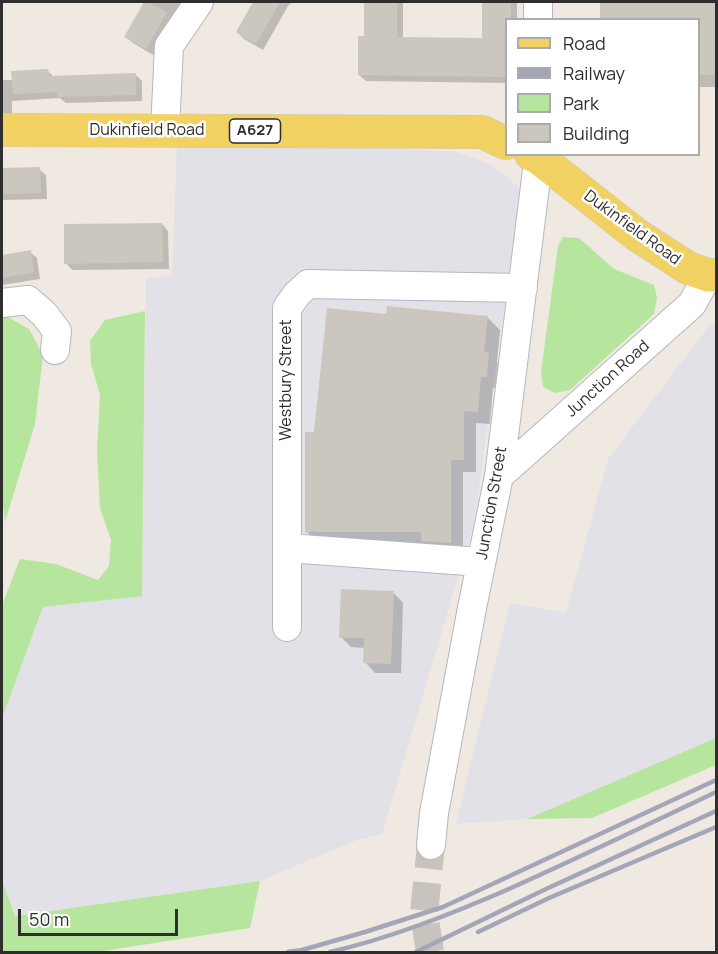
<!DOCTYPE html>
<style>
body{margin:0}
#map{position:relative;width:718px;height:954px;overflow:hidden;background:#efe9e1;font-family:Manrope,sans-serif}
canvas{display:block}
.frame{position:absolute;inset:0;border:3px solid #2e2e2e;pointer-events:none}
.legend{position:absolute;left:505px;top:18px;width:195px;height:138px;box-sizing:border-box;background:#fff;border:2px solid #ababab;margin:0;padding:8px 10px;list-style:none;font-size:18px;color:#2e2e2e}
.legend li{display:flex;align-items:center;gap:12px;height:30px}
.legend b{width:30px;border:2px solid #ababab}
.scale{position:absolute;left:18px;top:909px;width:160px;height:27px;box-sizing:border-box;border:3px solid #2e2e2e;border-top:0;padding-left:8px;font-size:18px;line-height:21px;white-space:nowrap;color:#2e2e2e;-webkit-text-stroke:4px #fff;paint-order:stroke}
</style>
<div id="map">
<canvas width="718" height="954"></canvas>
<div class="frame"></div>
<ul class="legend">
<li><b style="height:8px;background:#f2d163"></b>Road</li>
<li><b style="height:8px;background:#a3a6b8"></b>Railway</li>
<li><b style="height:16px;background:#b6e59e"></b>Park</li>
<li><b style="height:16px;background:#cbc7bf"></b>Building</li>
</ul>
<div class="scale">50 m</div>
</div>
<script>
const g = document.querySelector('canvas').getContext('2d');
g.lineJoin = 'round';
function fillPath(path, color) { g.fillStyle = color; g.fill(path, 'evenodd'); }
function trace(path, color, width, dash) { g.strokeStyle = color; g.lineWidth = width; g.lineCap = dash ? 'butt' : 'round'; g.setLineDash(dash || []); g.stroke(path); }
function drawText(font, color, halo, rows, align = 'center') {
  g.font = font + ' Manrope,sans-serif'; g.lineWidth = 5; g.setLineDash([]); g.textBaseline = 'middle'; g.strokeStyle = halo; g.fillStyle = color; for (const [text, x, y, turn = 0] of rows) {
    g.save(); g.translate(x, y); g.rotate((+turn || 0) * Math.PI / 180); g.textAlign = isNaN(turn) ? turn : align; if (halo) g.strokeText(text, 0, 0); g.fillText(text, 0, 0); g.restore();
  }
}
fillPath(new Path2D(`
 M 177,144 L 454,151 L 492,165 L 521,189 L 474,523 L 382,834 L 357,840 L 260,881 L 15,916 L 2,880 L 2,718 L 43,607 L 142,595 L 146,278 L 172,276 Z
 M 716,322 L 716,738 L 527,819 L 456,824 L 510,603 L 566,613 L 608,459 L 709,326 Z`), '#e3e1e8');
fillPath(new Path2D(`
 M 563,237 L 579,238 L 614,269 L 654,285 L 657,298 L 654,314 L 570,390 L 555,393 L 543,387 L 541,372 L 558,246 Z
 M 145,311 L 142,596 L 43,607 L 2,718 L 2,605 L 20,559 L 56,564 L 98,580 L 109,566 L 111,540 L 100,508 L 97,451 L 100,395 L 91,364 L 90,341 L 105,320 Z
 M 2,317 L 8,317 L 29,329 L 43,355 L 35,424 L 5,522 L 2,498 Z
 M 716,738 L 716,765 L 592,818 L 527,819 Z
 M 2,880 L 15,916 L 260,881 L 250,928 L 97,952 L 2,952 Z`), '#b6e59e');
fillPath(new Path2D(`
 M 146,2 L 181,2 L 153,55 L 133,43 L 126,37 Z
 M 255,2 L 292,2 L 288,6 L 263,50 L 244,39 L 237,32 Z
 M 365,2 L 403,2 L 403,38 L 484,39 L 484,2 L 517,2 L 517,20 L 506,20 L 506,83 L 366,81 L 359,75 L 366,38 Z
 M 601,2 L 716,2 L 716,87 L 698,87 L 698,20 L 602,20 Z
 M 48,71 L 54,77 L 135,74 L 142,81 L 142,101 L 66,103 L 60,98 L 12,101 L 12,114 L 2,114 L 2,80 L 13,80 Z
 M 2,169 L 39,169 L 46,175 L 47,199 L 2,200 Z
 M 162,224 L 168,231 L 169,269 L 72,270 L 66,263 Z
 M 30,252 L 37,258 L 40,279 L 2,285 L 2,256 Z
 M 387,316 L 487,317 L 500,330 L 497,362 L 501,366 L 499,389 L 493,388 L 490,424 L 476,423 L 476,472 L 463,472 L 463,555 L 319,544 L 306,531 L 315,434 Z
 M 393,592 L 403,603 L 401,673 L 375,673 L 365,662 L 365,648 L 351,647 L 341,637 Z`), '#0003');
fillPath(new Path2D(`
 M 144,2 L 147,2 L 167,12 L 146,49 L 124,37 Z
 M 253,2 L 280,2 L 256,44 L 236,32 Z
 M 364,2 L 397,2 L 397,37 L 482,38 L 482,2 L 511,2 L 511,18 L 507,18 L 507,77 L 358,75 L 358,36 L 364,36 Z
 M 600,2 L 717,2 L 717,75 L 699,75 L 699,20 L 600,20 Z
 M 48,69 L 49,76 L 136,73 L 136,95 L 57,97 L 57,92 L 13,94 L 11,71 Z
 M 40,167 L 41,193 L 2,194 L 2,168 Z
 M 162,223 L 163,262 L 64,264 L 64,224 Z
 M 31,250 L 34,272 L 2,278 L 2,255 Z
 M 387,306 L 488,316 L 484,352 L 489,352 L 487,377 L 481,377 L 478,412 L 464,411 L 464,460 L 451,460 L 451,543 L 421,541 L 421,532 L 305,532 L 305,432 L 314,432 L 327,308 L 386,314 Z
 M 341,589 L 394,591 L 391,664 L 363,663 L 364,638 L 339,638 Z`), '#cbc7bf');
trace(new Path2D(`
 M 430,952 L 424,913 L 431,845`), '#c8c4bd', 28, [28, 14]);
const minor = new Path2D(`
 M 538,2 L 538,20
 M 165,131 L 169,46 L 199,2
 M 2,303 L 28,300 L 44,314 L 57,331 L 55,350
 M 499,476 L 692,304 L 708,275
 M 287,548 L 481,562
 M 287,627 L 287,308 L 297,294 L 308,284 L 523,288
 M 431,845 L 434,813 L 472,608 L 499,476 L 539,154`);
const major = new Path2D(`
 M 2,130 L 482,132 L 506,143
 M 531,154 L 539,158 L 637,235 L 688,268 L 708,275 L 716,275`);
trace(minor, '#b4b7c1', 30);
trace(major, '#c9c9c9', 34);
trace(minor, '#fff', 28);
trace(major, '#f2d163', 33);
trace(new Path2D(`
 M 478,932 L 549,898 L 716,827
 M 288,952 L 302,950 L 365,932 L 443,907 L 716,780
 M 330,952 C 390,938 446,916 502,892 C 574,860 645,826 716,792
 M 416,952 L 546,889 L 716,811`), '#a3a6b8', 4.5);
for (const [x, y, w] of [
 [255,131,51]
]) { const box = new Path2D(); box.roundRect(x - w / 2, y - 12, w, 24, 4.5); g.fillStyle = '#fff'; g.fill(box); trace(box, '#2e2e2e', 1.5); }
drawText('bold 15px', '#2e2e2e', null, [
 ["A627",255,131]
]);
drawText('16px', '#2e2e2e', '#fff', [
 ["Dukinfield Road",147,131],
 ["Dukinfield Road",632,228,36],
 ["Junction Road",608,379,-42],
 ["Westbury Street",287,380,-90],
 ["Junction Street",492,503,-80]
]);
</script>
